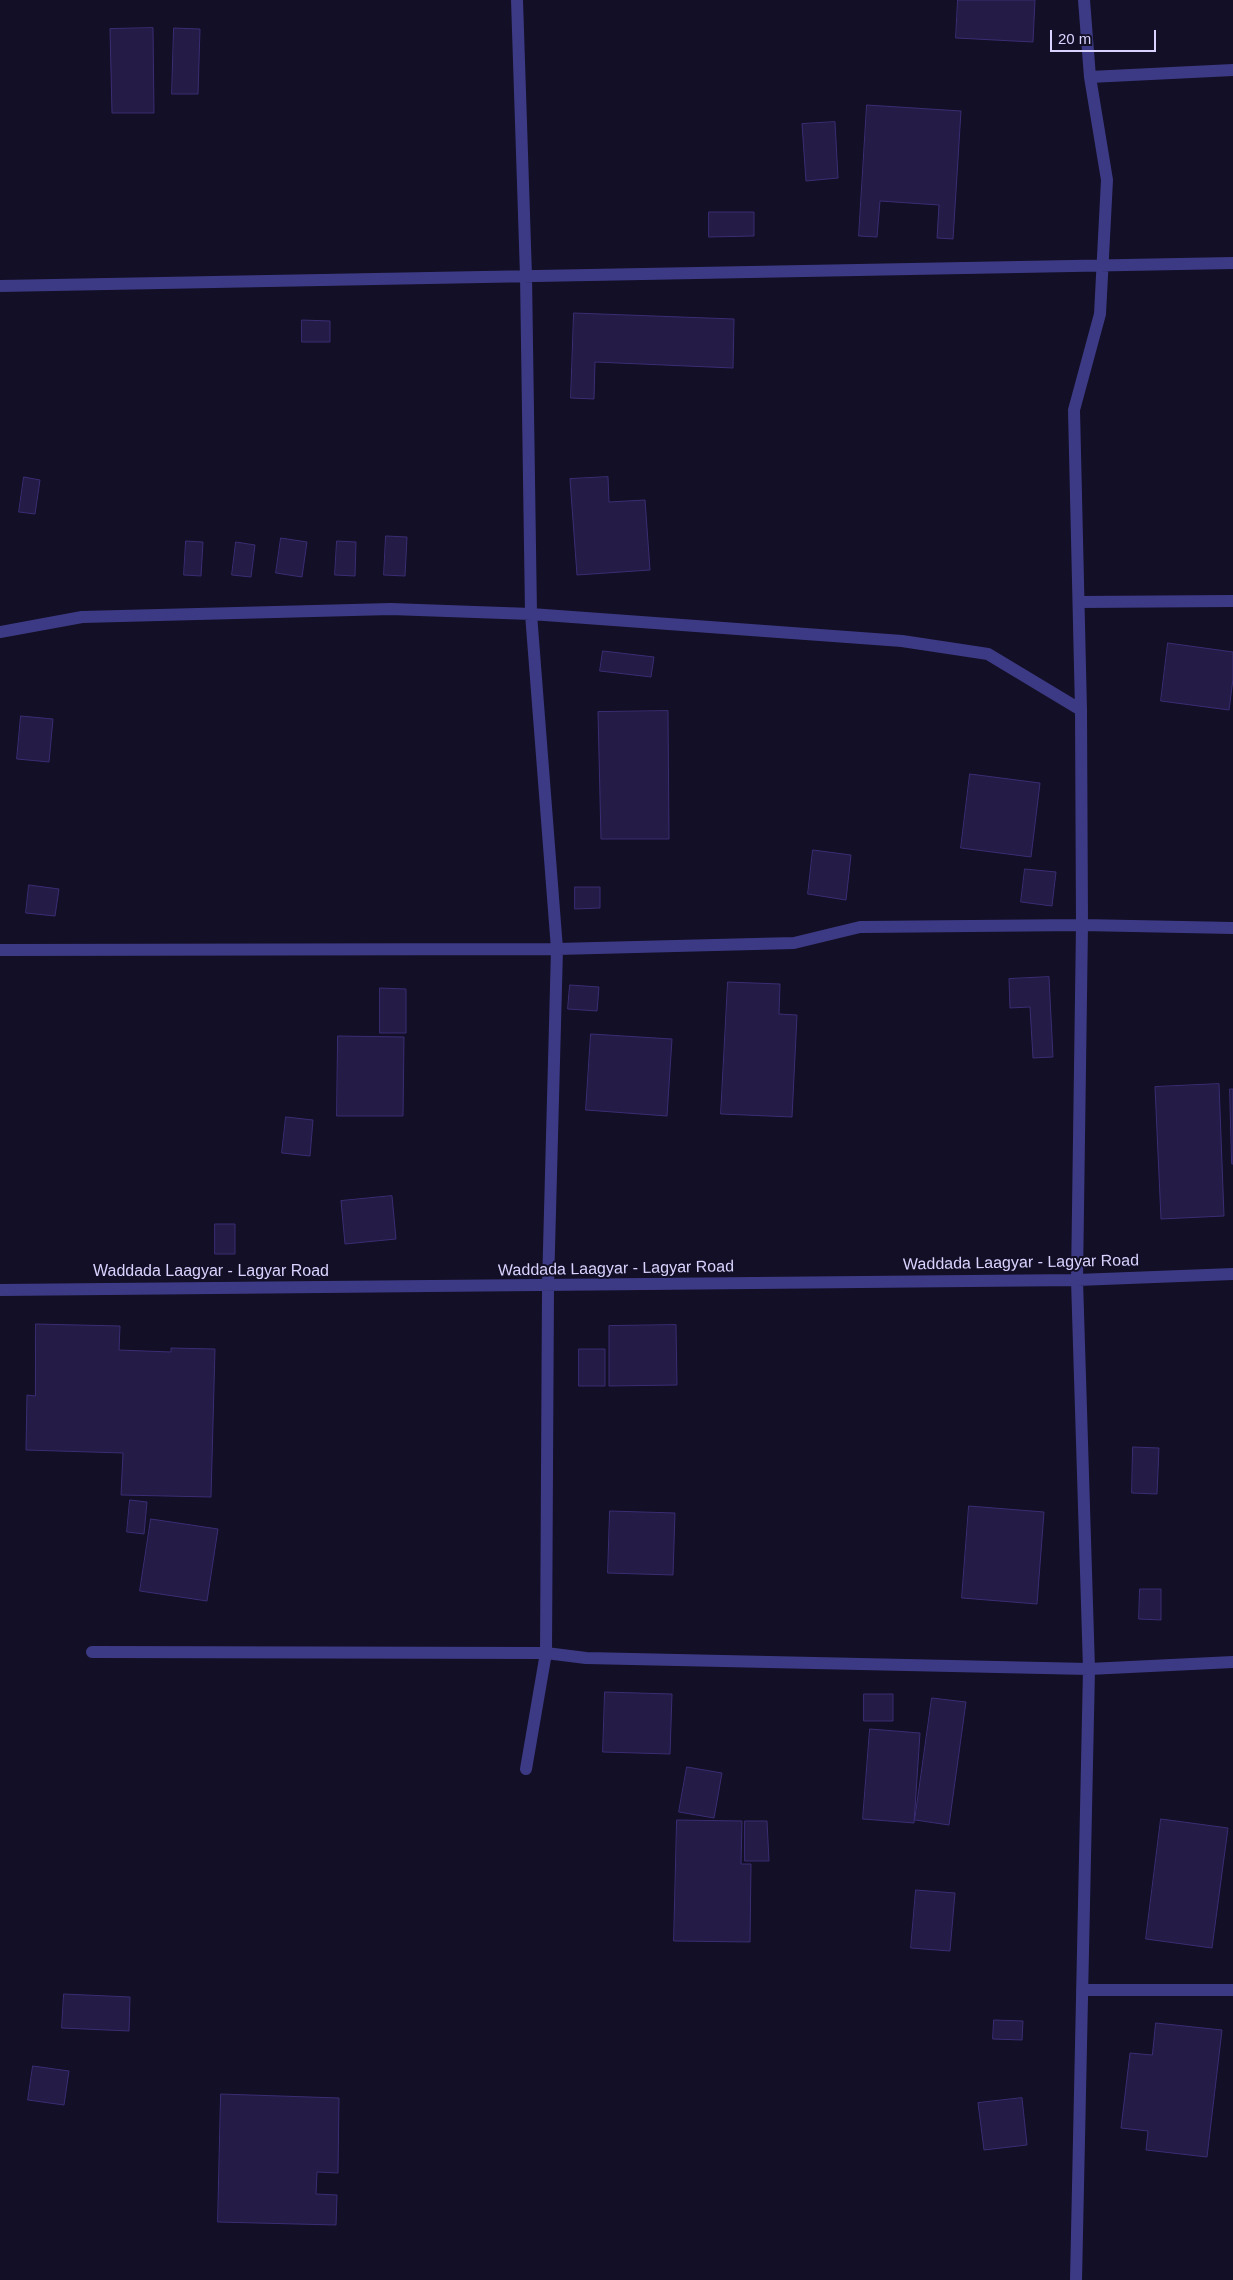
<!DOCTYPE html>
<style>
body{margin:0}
#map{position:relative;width:1233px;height:2280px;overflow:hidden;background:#130f26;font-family:Arial,sans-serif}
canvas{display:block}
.scale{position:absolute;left:1050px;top:30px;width:106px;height:22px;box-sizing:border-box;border:2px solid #d9d4ff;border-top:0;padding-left:6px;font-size:15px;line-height:18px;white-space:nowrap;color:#d9d4ff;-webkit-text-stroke:4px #130f26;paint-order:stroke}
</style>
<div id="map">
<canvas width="1233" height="2280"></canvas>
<div class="scale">20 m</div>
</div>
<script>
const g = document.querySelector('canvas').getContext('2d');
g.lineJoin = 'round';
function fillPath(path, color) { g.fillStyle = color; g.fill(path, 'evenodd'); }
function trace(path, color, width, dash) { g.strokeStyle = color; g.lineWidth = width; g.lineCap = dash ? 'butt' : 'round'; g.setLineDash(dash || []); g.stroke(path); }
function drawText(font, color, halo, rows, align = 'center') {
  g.font = font + ' Arial,sans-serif'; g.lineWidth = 4; g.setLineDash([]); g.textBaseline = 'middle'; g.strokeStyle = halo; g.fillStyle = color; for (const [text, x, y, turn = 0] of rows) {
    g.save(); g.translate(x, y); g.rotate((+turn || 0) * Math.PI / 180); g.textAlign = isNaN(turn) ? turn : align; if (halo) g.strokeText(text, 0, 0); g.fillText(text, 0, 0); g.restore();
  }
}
const building = new Path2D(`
 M 958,0 L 1035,0 L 1033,42 L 956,38 Z
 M 153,28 L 154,113 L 112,113 L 110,29 Z
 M 174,28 L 200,29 L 198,94 L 172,94 Z
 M 867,105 L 961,111 L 953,239 L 937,238 L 939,205 L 880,201 L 877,237 L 859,236 Z
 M 835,122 L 838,178 L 806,181 L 802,124 Z
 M 709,212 L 754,212 L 754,236 L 709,237 Z
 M 574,313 L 734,319 L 733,368 L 595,362 L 594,399 L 571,398 Z
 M 302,320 L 330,321 L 330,342 L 302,342 Z
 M 24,477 L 40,480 L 35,514 L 19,512 Z
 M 608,477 L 609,502 L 645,500 L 650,570 L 577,575 L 570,479 Z
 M 386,536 L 407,537 L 405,576 L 384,575 Z
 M 281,538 L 307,542 L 302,577 L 276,573 Z
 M 186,541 L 203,542 L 201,576 L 184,575 Z
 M 337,541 L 356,542 L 355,576 L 335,575 Z
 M 236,542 L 255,545 L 251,577 L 232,575 Z
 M 1168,643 L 1233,652 L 1233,679 L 1229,710 L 1161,701 Z
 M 603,651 L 654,657 L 651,677 L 600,671 Z
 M 668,711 L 669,839 L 601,839 L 598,712 Z
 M 21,716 L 53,719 L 49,762 L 17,759 Z
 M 970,774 L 1040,783 L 1031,857 L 961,848 Z
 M 813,850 L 851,855 L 846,900 L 808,894 Z
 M 1025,869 L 1056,872 L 1052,906 L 1021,902 Z
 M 29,885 L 59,889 L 55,916 L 26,913 Z
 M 575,887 L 600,887 L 600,908 L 575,909 Z
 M 1049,977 L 1053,1057 L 1033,1058 L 1030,1007 L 1010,1008 L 1009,979 Z
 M 728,982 L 780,984 L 779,1014 L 797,1015 L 792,1117 L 721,1114 Z
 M 570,985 L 599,987 L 597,1011 L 568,1009 Z
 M 380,988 L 406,989 L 406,1033 L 380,1033 Z
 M 591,1034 L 672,1039 L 667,1116 L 586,1110 Z
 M 338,1036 L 404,1037 L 403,1116 L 337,1116 Z
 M 1219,1084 L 1224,1216 L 1161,1219 L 1155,1087 Z
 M 1230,1089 L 1233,1089 L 1233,1164 L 1232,1164 Z
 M 286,1117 L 313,1120 L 310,1156 L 282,1153 Z
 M 392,1196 L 396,1239 L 345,1244 L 341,1201 Z
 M 215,1224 L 235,1224 L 235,1254 L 215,1254 Z
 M 36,1324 L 120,1326 L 119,1350 L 171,1352 L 171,1348 L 215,1349 L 211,1497 L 121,1495 L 123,1453 L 26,1450 L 27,1395 L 35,1396 Z
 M 676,1325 L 677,1385 L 609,1386 L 609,1326 Z
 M 579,1349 L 605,1349 L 605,1386 L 579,1386 Z
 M 1133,1447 L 1159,1448 L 1157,1494 L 1132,1493 Z
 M 130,1500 L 147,1502 L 144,1534 L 127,1532 Z
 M 969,1506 L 1044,1512 L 1037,1604 L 962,1598 Z
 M 610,1511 L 675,1513 L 673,1575 L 608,1573 Z
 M 151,1519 L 218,1529 L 207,1601 L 140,1591 Z
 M 1140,1589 L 1161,1589 L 1161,1620 L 1139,1619 Z
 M 605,1692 L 672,1694 L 670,1754 L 603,1752 Z
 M 864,1694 L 893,1694 L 893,1721 L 864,1721 Z
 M 932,1698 L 966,1702 L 949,1825 L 915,1820 Z
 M 870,1729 L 920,1733 L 914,1823 L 863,1819 Z
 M 687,1767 L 722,1773 L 714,1818 L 679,1812 Z
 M 1161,1819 L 1228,1828 L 1212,1948 L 1146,1939 Z
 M 677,1820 L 742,1821 L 741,1864 L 751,1864 L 750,1942 L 674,1941 Z
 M 745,1821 L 767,1821 L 769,1861 L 745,1861 Z
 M 916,1890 L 955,1893 L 950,1951 L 911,1948 Z
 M 64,1994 L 130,1997 L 129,2031 L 62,2028 Z
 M 994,2020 L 1023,2021 L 1022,2040 L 993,2039 Z
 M 1156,2023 L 1222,2030 L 1207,2157 L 1146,2150 L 1148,2131 L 1121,2128 L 1130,2053 L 1152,2055 Z
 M 33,2066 L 69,2071 L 64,2105 L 28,2100 Z
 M 221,2094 L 339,2098 L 338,2173 L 317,2172 L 316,2194 L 337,2195 L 336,2225 L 218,2222 Z
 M 1022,2098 L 1027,2145 L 984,2150 L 978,2103 Z`);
fillPath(building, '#241b47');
trace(building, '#3b2d73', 1);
trace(new Path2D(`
 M 517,0 L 526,276 L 531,614 L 557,949 L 548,1286 L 546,1653 L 526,1769
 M 1090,77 L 1233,70
 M 0,286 L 1233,263
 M 1079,602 L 1233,601
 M 0,632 L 82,617 L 391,609 L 531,614 L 902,641 L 988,654 L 1081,710
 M 0,950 L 557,949 L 794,943 L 860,927 L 1082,925 L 1233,928
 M 0,1290 L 1077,1280 L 1233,1274
 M 92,1652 L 546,1653 L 586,1658 L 1089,1669 L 1233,1662
 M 1082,1990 L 1233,1990
 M 1076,2280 L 1089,1669 L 1077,1280 L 1082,925 L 1081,710 L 1074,410 L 1100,314 L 1107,180 L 1090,77 L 1084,0`), '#3d3a85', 12);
drawText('16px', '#d9d4ff', '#130f26', [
 ["Waddada Laagyar - Lagyar Road",1021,1263,-1],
 ["Waddada Laagyar - Lagyar Road",616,1269,-1],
 ["Waddada Laagyar - Lagyar Road",211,1272]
]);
</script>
